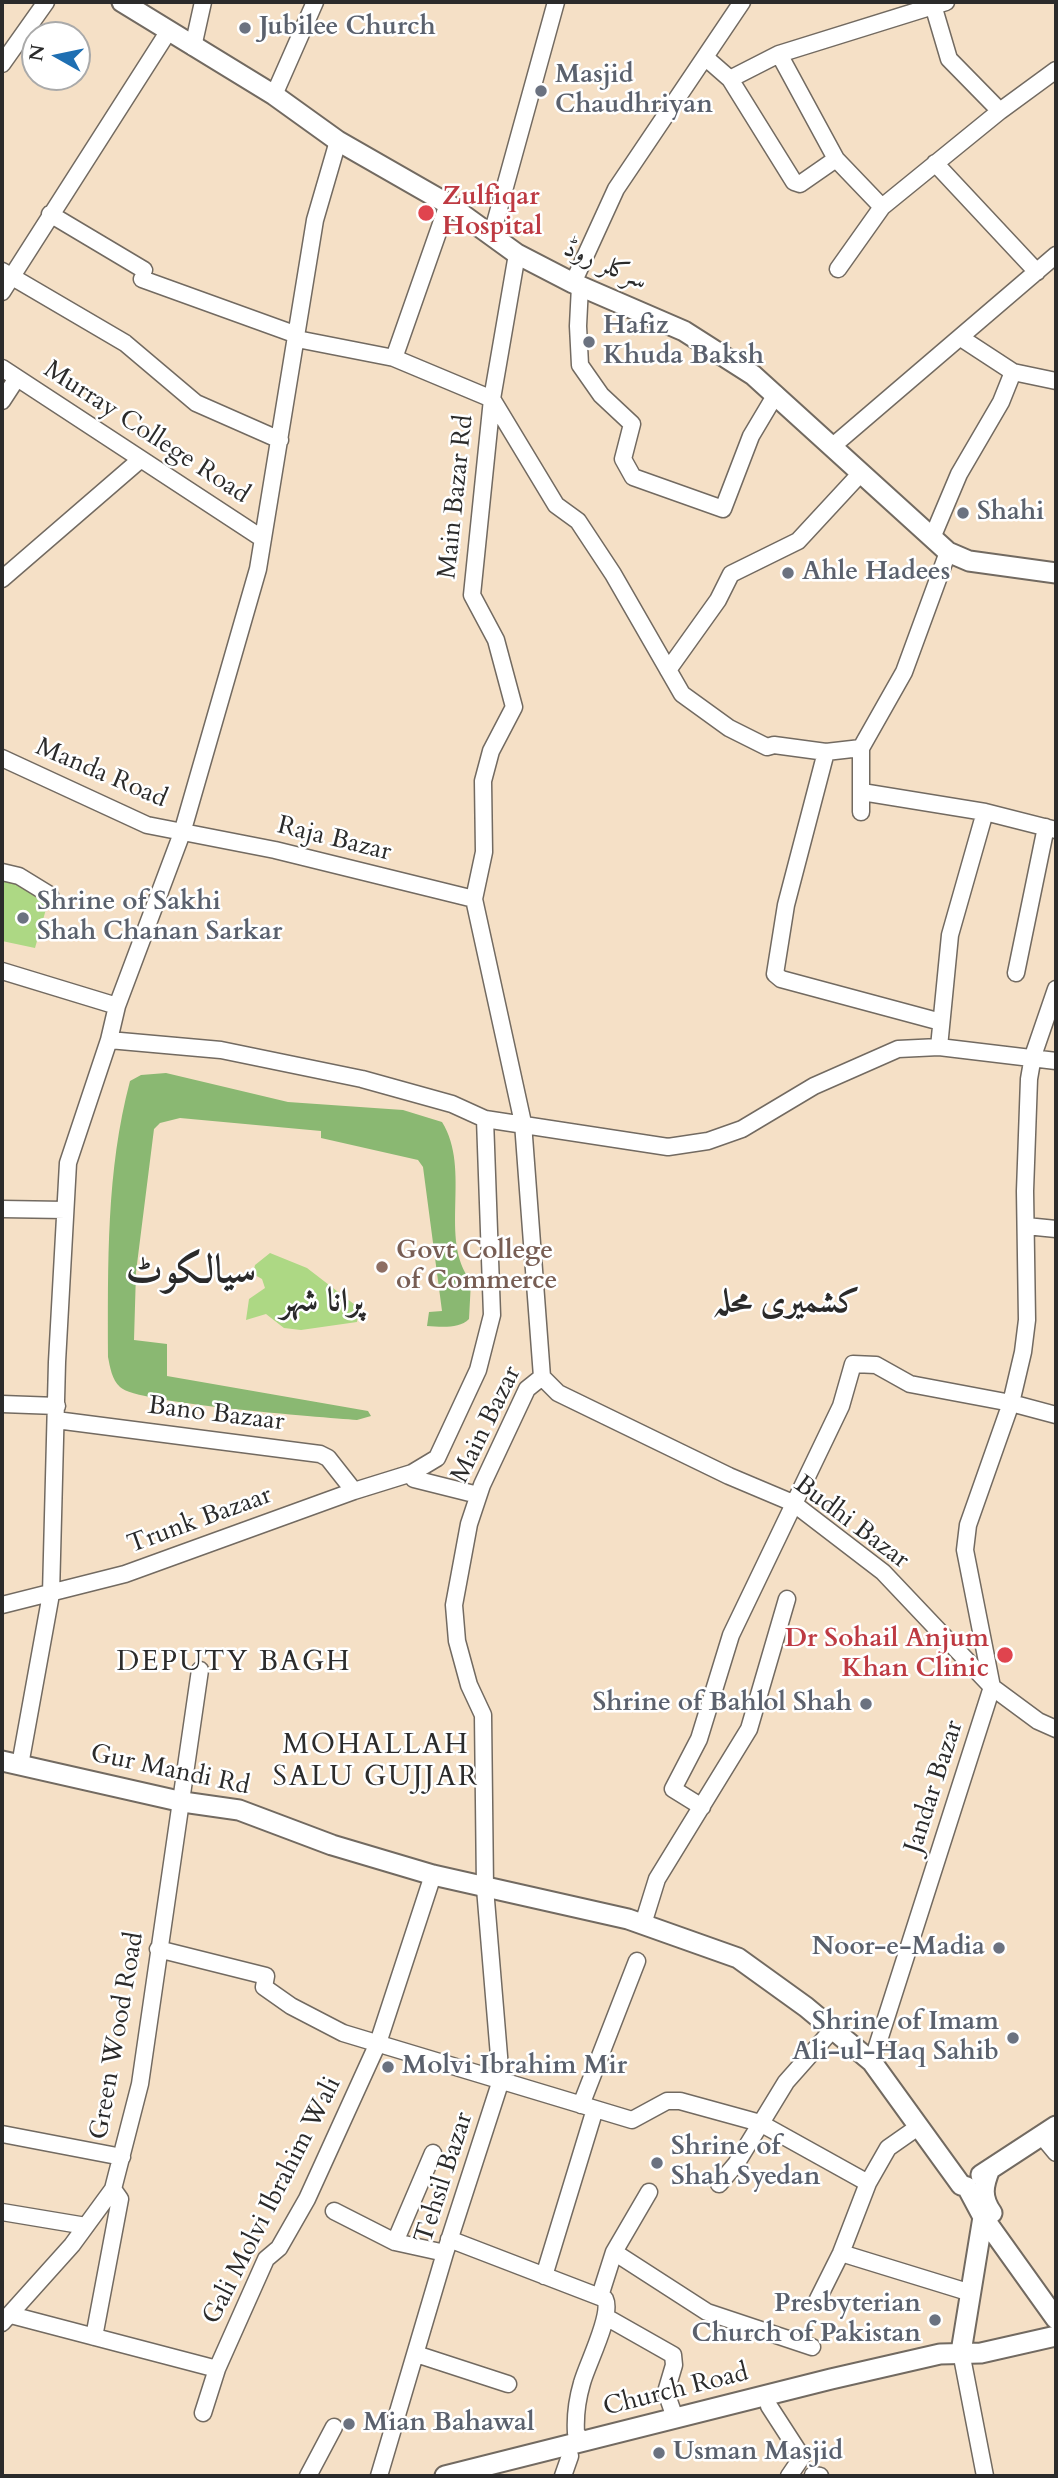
<!DOCTYPE html>
<meta charset="utf-8">
<style>
body{margin:0}
#map{position:relative;width:1058px;height:2478px;overflow:hidden;background:#f5e0c6;font-family:Cardo,serif}
canvas{display:block}
.frame{position:absolute;inset:0;border:4px solid #2b2b2b;pointer-events:none}
.north{position:absolute;left:21px;top:21px;width:70px;height:70px;box-sizing:border-box;background:#fff;border:2px solid #aaa;border-radius:50%;rotate:279deg;font-size:19px;font-weight:700;line-height:28px;text-align:center;color:#2b2b2b}
.north::after{content:'';display:block;margin:auto;width:24px;height:32px;background:#1f6fb2;clip-path:polygon(50% 0,100% 100%,50% 72%,0 100%)}
</style>
<div id="map">
<canvas width="1058" height="2478"></canvas>
<div class="frame"></div>
<div class="north">N</div>
</div>
<script>
const g = document.querySelector('canvas').getContext('2d');
g.lineJoin = 'round';
function fillPath(path, color) { g.fillStyle = color; g.fill(path, 'evenodd'); }
function trace(path, color, width, dash) { g.strokeStyle = color; g.lineWidth = width; g.lineCap = dash ? 'butt' : 'round'; g.setLineDash(dash || []); g.stroke(path); }
function drawText(font, color, halo, rows, align = 'center') {
  g.font = font + ' Cardo,Amiri,serif'; g.lineWidth = 5; g.setLineDash([]); g.textBaseline = 'middle'; g.strokeStyle = halo; g.fillStyle = color; for (const [text, x, y, turn = 0] of rows) {
    g.save(); g.translate(x, y); g.rotate((+turn || 0) * Math.PI / 180); g.textAlign = isNaN(turn) ? turn : align; if (halo) g.strokeText(text, 0, 0); g.fillText(text, 0, 0); g.restore();
  }
}
fillPath(new Path2D(`
 M 2,872 L 50,895 L 35,948 L 2,941 Z
 M 270,1253 L 307,1268 L 359,1308 L 357,1322 L 301,1330 L 284,1328 L 266,1314 L 246,1320 L 249,1299 L 265,1288 L 262,1279 L 253,1274 L 255,1265 Z`), '#add884');
fillPath(new Path2D(`
 M 166,1073 L 288,1102 L 403,1110 L 442,1122 C 472,1170 438,1240 471,1281 L 469,1319 C 459,1329 441,1327 427,1326 L 429,1312 L 442,1311 L 423,1167 L 418,1160 L 321,1138 L 321,1131 L 180,1118 L 160,1123 L 154,1129 L 136,1272 L 134,1340 L 167,1344 L 167,1376 L 368,1411 L 371,1416 L 357,1420 C 322,1417 137,1404 120,1387 C 112,1380 110,1367 108,1357 C 108,1264 106,1171 130,1081 L 141,1075 Z`), '#8ab872');
const minor = new Path2D(`
 M 933,5 L 949,59 L 1000,111
 M 193,47 L 203,2
 M 779,54 L 836,159 L 882,207
 M 706,58 L 730,79 L 794,182 L 800,184 L 836,159
 M 2,64 L 46,2
 M 730,79 L 779,54 L 946,2
 M 274,95 L 315,2
 M 935,163 L 1037,272
 M 50,214 L 144,270
 M 492,234 L 556,2
 M 517,254 L 492,399 L 472,595 L 496,640 L 514,707 L 491,751 L 483,781 L 484,852 L 474,899 L 523,1123 L 542,1377
 M 838,269 L 882,207 L 1000,111 L 1056,70
 M 2,271 L 125,343 L 196,403 L 280,440
 M 142,279 L 297,335
 M 573,283 L 616,189 L 742,2
 M 580,286 L 578,326 L 580,365 L 601,395 L 632,424 L 623,459 L 633,477 L 723,509 L 751,436 L 776,394
 M 2,292 L 168,32
 M 961,338 L 1013,372 L 1056,381
 M 297,339 L 394,358 L 492,399 L 556,505 L 578,521 L 613,574 L 682,694 L 729,728 L 767,747 L 774,745 L 826,752 L 861,748
 M 394,358 L 448,204
 M 2,368 L 263,539
 M 2,401 L 17,378
 M 834,445 L 1056,255
 M 932,538 L 959,474 L 1001,402 L 1013,372
 M 2,579 L 141,459
 M 668,670 L 718,600 L 731,574 L 798,541 L 860,474
 M 826,752 L 786,905 L 775,974 L 781,979 L 941,1022
 M 2,758 L 147,825 L 275,850 L 474,899
 M 862,792 L 985,812 L 1056,830
 M 861,812 L 861,748 L 904,672 L 948,552
 M 2,872 L 19,876 L 50,895
 M 2,971 L 117,1006
 M 1016,973 L 1046,827
 M 109,1040 L 221,1050 L 362,1079 L 452,1104 L 485,1119 L 668,1147 L 708,1141 L 742,1129 L 814,1086 L 898,1049 L 939,1047 L 1056,1061
 M 939,1047 L 950,935 L 985,812
 M 2,1209 L 65,1210
 M 1026,1226 L 1056,1229
 M 542,1377 L 558,1393 L 729,1476 L 793,1503 L 883,1572 L 992,1687 L 1038,1721 L 1056,1729
 M 2,1404 L 57,1406
 M 56,1420 L 320,1454 L 328,1458 L 354,1491
 M 412,1473 L 414,1479 L 478,1495
 M 2,1605 L 125,1574 L 354,1491 L 412,1473 L 437,1458 L 478,1370 L 492,1315 L 485,1119
 M 20,1765 L 51,1594 L 57,1362 L 68,1163 L 109,1040 L 117,1006 L 182,833 L 258,569 L 315,220 L 338,141
 M 702,1807 L 673,1789 L 699,1739 L 731,1635 L 841,1406 L 853,1364 L 876,1365 L 910,1384 L 1011,1403 L 1056,1415
 M 643,1924 L 657,1879 L 749,1729 L 787,1599
 M 158,1949 L 266,1976 L 264,1987 L 291,2006 L 343,2033 L 632,2120 L 667,2101 L 680,2101 L 760,2123 L 868,2183
 M 872,2062 L 992,1687 L 965,1550 L 968,1525 L 1011,1403 L 1023,1352 L 1027,1320 L 1025,1191 L 1029,1079 L 1033,1056 L 1056,989
 M 581,2105 L 637,1961
 M 2,2134 L 122,2157
 M 1041,2135 L 1056,2153
 M 719,2184 L 736,2164 L 786,2082 L 833,2029
 M 334,2211 L 395,2242 L 445,2253
 M 2,2212 L 86,2226
 M 449,2239 L 605,2299 C 613,2315 587,2364 582,2383 C 577,2400 575,2416 576,2433 L 583,2441
 M 395,2242 L 433,2153
 M 614,2252 L 707,2312 L 812,2347
 M 841,2253 L 971,2293
 M 544,2276 L 595,2109
 M 600,2296 L 614,2252 L 649,2192
 M 816,2303 L 841,2253 L 868,2183 L 888,2148 L 918,2127
 M 11,2315 L 217,2369 L 266,2259 L 279,2248 L 307,2199 L 378,2043 L 433,1875
 M 606,2317 L 673,2355 L 674,2365 L 666,2392 L 675,2418
 M 2,2323 L 72,2245 L 113,2189 L 140,2084 L 200,1670
 M 94,2337 L 120,2199 L 113,2189
 M 961,2352 L 985,2476
 M 416,2354 L 508,2384
 M 769,2406 L 802,2457 L 789,2476
 M 203,2413 L 217,2369
 M 813,2475 L 820,2476
 M 308,2476 L 334,2427
 M 379,2476 L 445,2253 L 501,2080 L 485,1888 L 483,1715 L 469,1685 L 457,1641 L 454,1605 L 469,1524 L 482,1485 L 527,1389 L 542,1377
 M 563,2476 L 570,2456`);
const major = new Path2D(`
 M 122,2 L 274,95 L 338,141 L 448,204 L 517,254 L 573,283 L 684,331 L 753,375 L 948,552 L 969,561 L 1056,573
 M 2,1761 L 183,1802 L 239,1810 L 332,1845 L 433,1875 L 628,1919 L 738,1958 L 806,2007 L 872,2062 L 961,2185 L 967,2187 L 983,2217 L 1056,2319
 M 990,2169 C 983,2186 981,2197 992,2213
 M 981,2175 L 1056,2126
 M 961,2352 L 983,2217
 M 445,2476 L 831,2379 L 940,2354 L 981,2353 L 1056,2336`);
trace(minor, '#726a61', 19);
trace(major, '#726a61', 23);
trace(minor, '#fff', 16);
trace(major, '#fff', 19);
for (const [x, y, r, color] of [
 [245,28,7,"#6b7280"],
 [541,91,7,"#6b7280"],
 [426,213,9,"#e0444e"],
 [589,342,7,"#6b7280"],
 [963,513,7,"#6b7280"],
 [788,573,7,"#6b7280"],
 [23,918,7,"#6b7280"],
 [382,1267,7,"#8d6e63"],
 [1005,1655,9,"#e0444e"],
 [866,1704,7,"#6b7280"],
 [999,1948,7,"#6b7280"],
 [1013,2038,7,"#6b7280"],
 [388,2067,7,"#6b7280"],
 [657,2163,7,"#6b7280"],
 [935,2320,7,"#6b7280"],
 [349,2424,7,"#6b7280"],
 [659,2453,7,"#6b7280"]
]) { const dot = new Path2D(); dot.arc(x, y, r, 0, 2 * Math.PI); g.fillStyle = color; g.fill(dot); trace(dot, '#fff', 2.5); }
drawText('bold 26px', '#5b616d', '#fff', [
 ["Jubilee Church",259,28],
 ["Masjid",555,76],
 ["Chaudhriyan",555,106],
 ["Hafiz",603,327],
 ["Khuda Baksh",603,357],
 ["Shahi",977,513],
 ["Ahle Hadees",802,573],
 ["Shrine of Sakhi",37,903],
 ["Shah Chanan Sarkar",37,933],
 ["Shrine of Bahlol Shah",852,1704,"right"],
 ["Noor-e-Madia",985,1948,"right"],
 ["Shrine of Imam",999,2023,"right"],
 ["Ali-ul-Haq Sahib",999,2053,"right"],
 ["Molvi Ibrahim Mir",402,2067],
 ["Shrine of",671,2148],
 ["Shah Syedan",671,2178],
 ["Presbyterian",921,2305,"right"],
 ["Church of Pakistan",921,2335,"right"],
 ["Mian Bahawal",363,2424],
 ["Usman Masjid",673,2453]
], 'left');
drawText('bold 26px', '#be3a42', '#fff', [
 ["Zulfiqar",442,198],
 ["Hospital",442,228],
 ["Dr Sohail Anjum",989,1640,"right"],
 ["Khan Clinic",989,1670,"right"]
], 'left');
drawText('26px', '#2b2b2b', '#fff', [
 ["سرکلر روڈ",605,266,24],
 ["Murray College Road",146,433,33],
 ["Main Bazar Rd",457,497,-84],
 ["Manda Road",101,774,23],
 ["Raja Bazar",334,840,14],
 ["Bano Bazaar",216,1415,7],
 ["Main Bazar",487,1425,-64],
 ["Trunk Bazaar",200,1521,-20],
 ["Budhi Bazar",851,1523,37],
 ["Gur Mandi Rd",170,1771,12],
 ["Jandar Bazar",935,1787,-72],
 ["Green Wood Road",118,2036,-80],
 ["Tehsil Bazar",445,2178,-72],
 ["Gali Molvi Ibrahim Wali",273,2201,-63],
 ["Church Road",676,2391,-14]
]);
drawText('bold 26px', '#785e54', '#fff', [
 ["Govt College",396,1252],
 ["of Commerce",396,1282]
], 'left');
g.letterSpacing = '2px';
drawText('28px', '#2b2b2b', '#fff', [
 ["DEPUTY BAGH",234,1664],
 ["MOHALLAH",376,1747],
 ["SALU GUJJAR",376,1779]
]);
g.letterSpacing = '0px';
drawText('bold 33px', '#2b2b2b', '#fff', [
 ["پرانا شہر",322,1303],
 ["کشمیری محلہ",786,1304]
]);
drawText('bold 40px', '#2b2b2b', '#fff', [
 ["سیالکوٹ",191,1273]
]);
</script>
